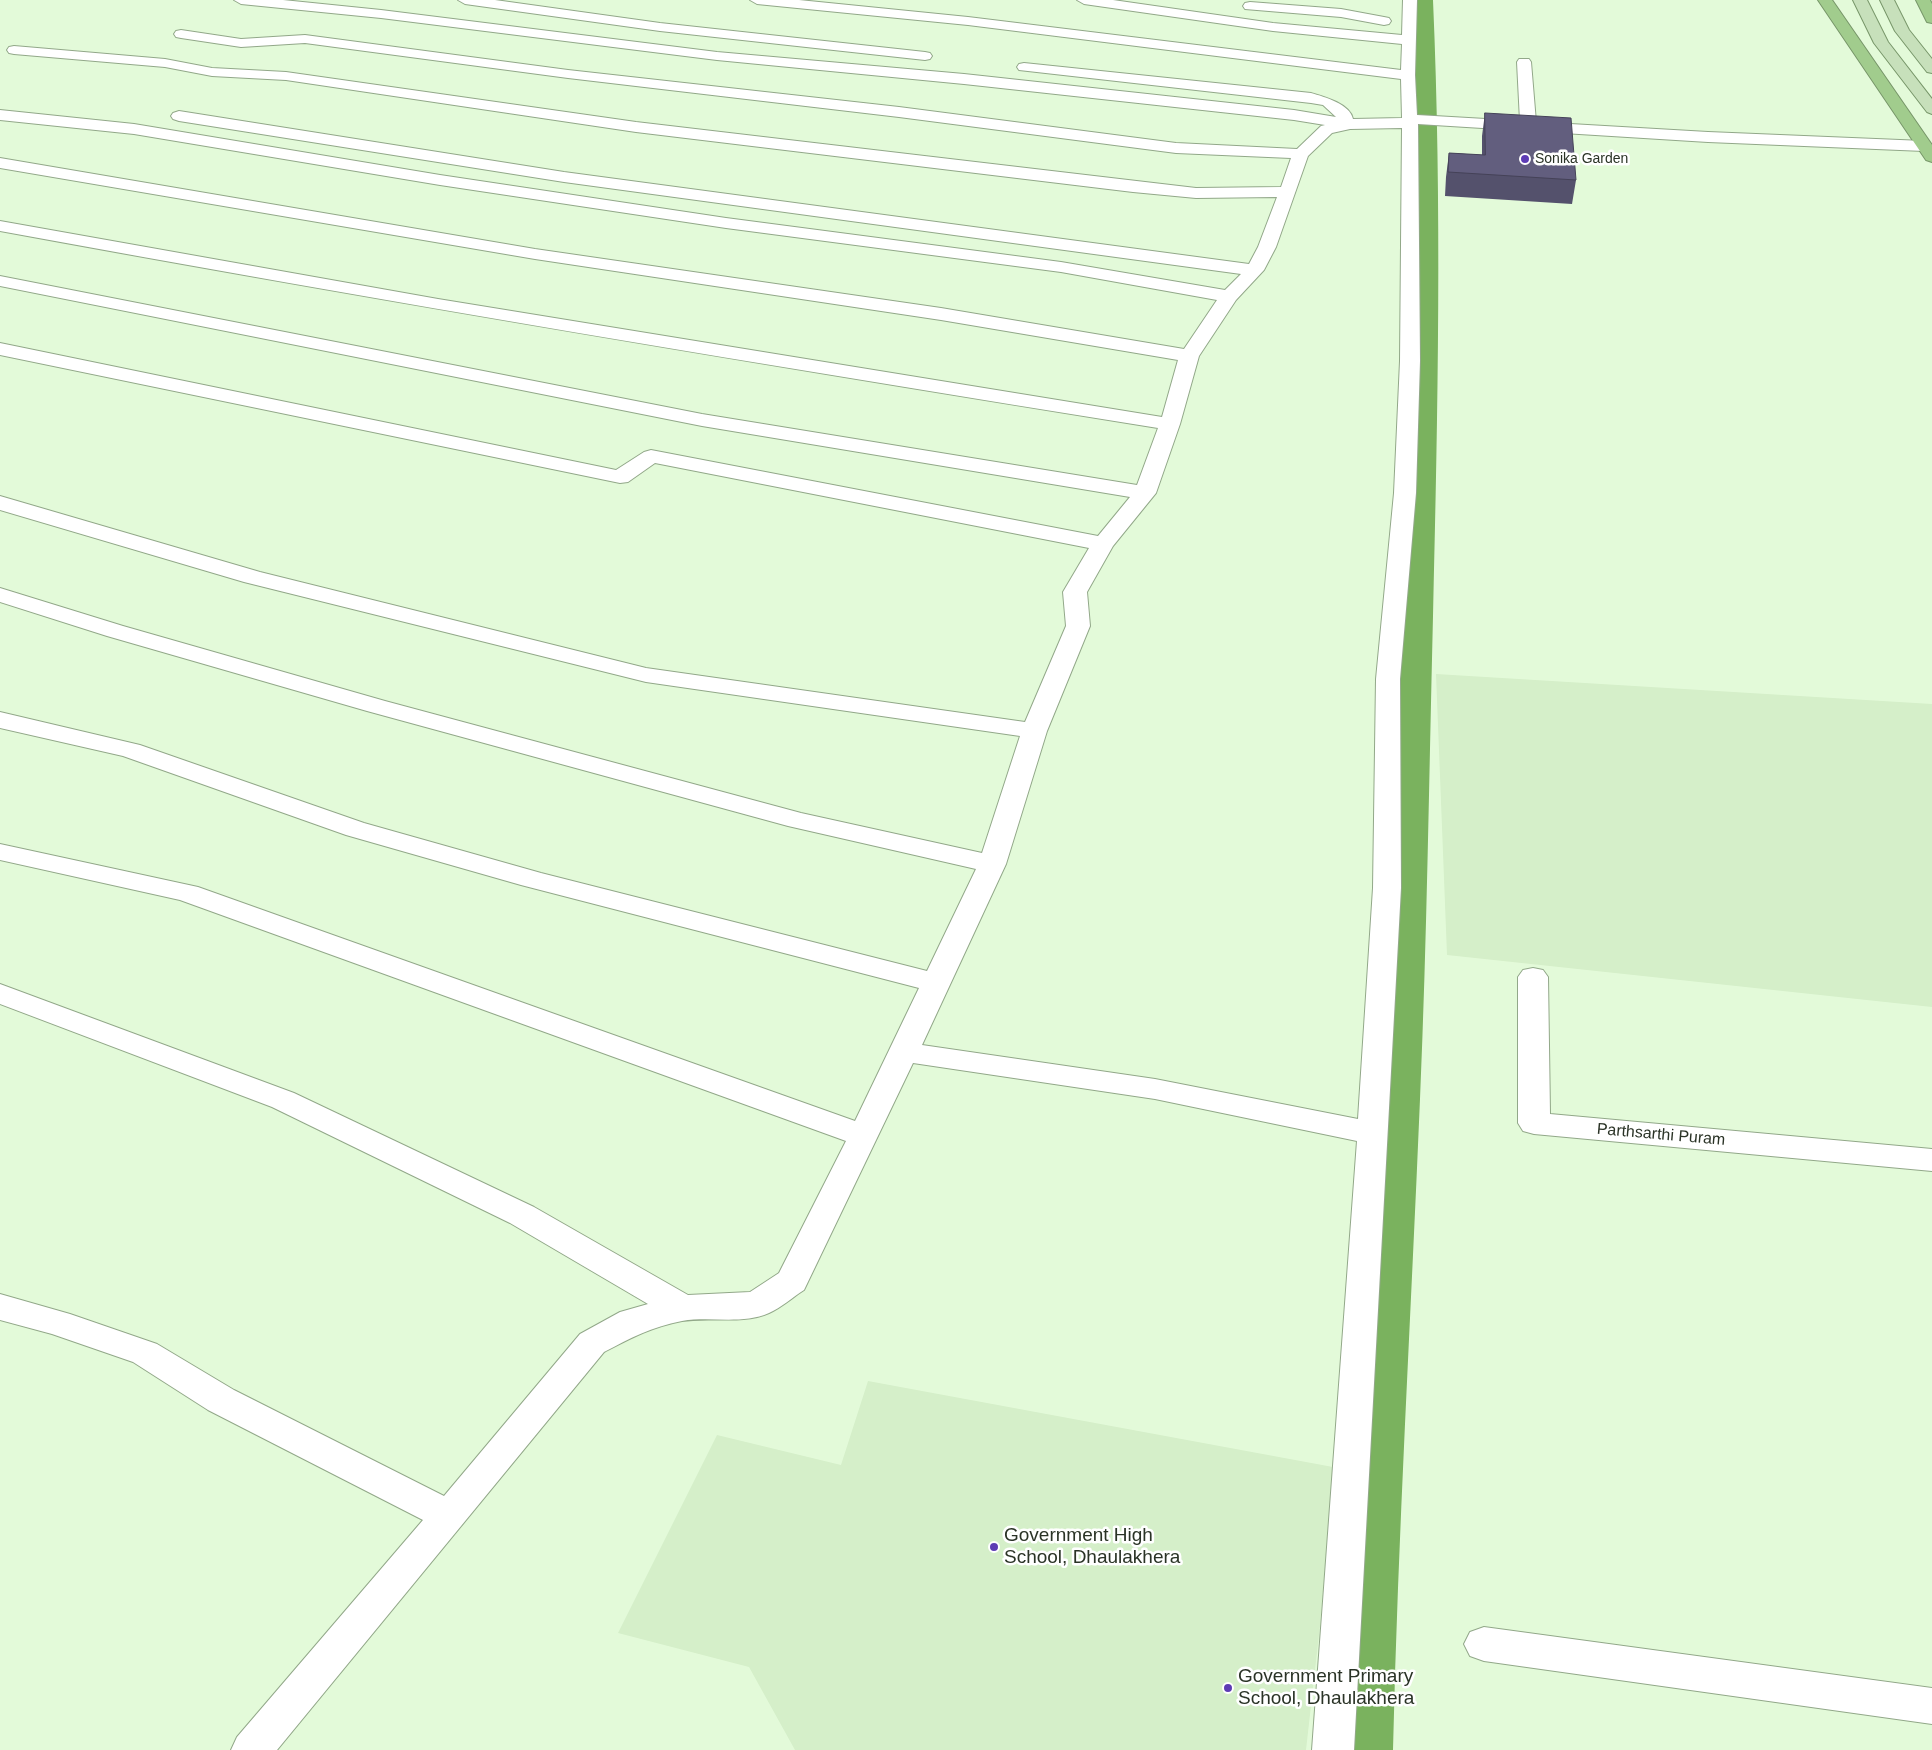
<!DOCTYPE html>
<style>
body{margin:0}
canvas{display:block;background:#e3fad9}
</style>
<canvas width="1932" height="1750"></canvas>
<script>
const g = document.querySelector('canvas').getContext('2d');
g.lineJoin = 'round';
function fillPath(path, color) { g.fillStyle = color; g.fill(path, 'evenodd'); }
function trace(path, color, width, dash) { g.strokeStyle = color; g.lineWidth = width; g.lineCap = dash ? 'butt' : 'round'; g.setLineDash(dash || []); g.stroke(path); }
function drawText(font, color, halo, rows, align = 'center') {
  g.font = font + ' Helvetica,sans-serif'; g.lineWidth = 5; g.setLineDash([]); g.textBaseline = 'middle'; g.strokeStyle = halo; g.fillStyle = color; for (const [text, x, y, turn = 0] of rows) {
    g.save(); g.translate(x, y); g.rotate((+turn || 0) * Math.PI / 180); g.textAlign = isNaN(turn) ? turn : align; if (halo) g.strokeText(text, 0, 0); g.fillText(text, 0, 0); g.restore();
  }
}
fillPath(new Path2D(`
 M 1436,674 L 1932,704 L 1932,1007 L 1447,955 Z
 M 868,1381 L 1333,1467 L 1320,1626 L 1306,1750 L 795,1750 L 749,1667 L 618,1633 L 717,1435 L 841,1465 Z`), '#d5efc9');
fillPath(new Path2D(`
 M 1413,0 L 1433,0 C 1442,205 1438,410 1433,616 C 1429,777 1427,938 1420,1099 C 1411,1316 1398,1533 1393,1750 L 1333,1750 C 1343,1533 1361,1317 1375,1100 C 1386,939 1391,777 1398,616 C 1408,411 1418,206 1413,0 Z`), '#7ab25e');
const minor = new Path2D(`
 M 234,0 L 283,0 L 381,10 L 717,52 L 964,74 L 1294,110 L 1336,117 L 1323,105 L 1311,103 L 1019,70 L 1017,67 L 1019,64 L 1024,63 L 1311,93 C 1325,97 1350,104 1353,119 L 1402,118 L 1401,79 L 968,25 L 757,4 L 750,0 L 799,0 L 968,17 L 1401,70 L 1402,44 L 1273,31 L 1084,4 L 1077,0 L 1113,0 L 1273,23 L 1402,35 L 1403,0 L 1417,0 L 1415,75 L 1417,115 L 1520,121 L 1517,62 L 1519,59 L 1529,59 L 1531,62 L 1536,122 L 1708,132 L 1924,141 L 1930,143 L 1932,146 L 1930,149 L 1924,151 L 1708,142 L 1418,124 L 1420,361 L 1416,493 L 1400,679 L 1401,888 L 1354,1750 L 1312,1750 L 1357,1141 L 1155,1099 L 913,1063 L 804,1290 C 793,1297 781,1308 769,1313 C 742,1325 710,1316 682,1321 C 651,1327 631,1338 604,1352 L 277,1750 L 231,1750 L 237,1737 L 423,1520 L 208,1410 L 133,1362 L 52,1334 L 0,1320 L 0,1294 L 70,1314 L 157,1344 L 234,1390 L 444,1496 L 580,1334 L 620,1312 L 648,1304 L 510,1223 L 272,1107 L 0,1004 L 0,984 L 294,1093 L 534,1207 L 688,1295 L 750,1292 L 779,1273 L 846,1141 L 180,900 L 0,860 L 0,844 L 198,887 L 855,1121 L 919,988 L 521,885 L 346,835 L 123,756 L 0,728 L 0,712 L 140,745 L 364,823 L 541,873 L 927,971 L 976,869 L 788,826 L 367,711 L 107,636 L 0,602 L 0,588 L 123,626 L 385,701 L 801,813 L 982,853 L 1020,736 L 646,682 L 244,582 L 0,510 L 0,496 L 260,572 L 646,668 L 1025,722 L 1066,626 L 1063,592 L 1089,548 L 655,463 L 628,482 L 620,483 L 0,355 L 0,343 L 616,470 L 644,452 L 651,450 L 1098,536 L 1130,497 L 702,426 L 0,286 L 0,276 L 702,414 L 1137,485 L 1158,428 C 772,366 385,302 0,231 L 0,221 L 438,299 L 1162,417 L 1178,360 L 941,320 L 535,259 L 0,168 L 0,158 L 535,249 L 941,308 L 1184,349 L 1217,300 L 1061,272 L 726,228 L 440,185 L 134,134 L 0,120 L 0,110 L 134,124 L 440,175 L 726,218 L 1061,262 L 1225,290 L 1241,274 L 564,182 L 179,121 L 173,119 L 171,116 L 173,113 L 179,111 L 564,172 L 1249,264 L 1258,247 L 1277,197 L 1196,198 L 1133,192 L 636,132 L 286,80 L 212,76 L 165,67 L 14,54 L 9,53 L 7,50 L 9,47 L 14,46 L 165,59 L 212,68 L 286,72 L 636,122 L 1196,188 L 1281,187 L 1291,158 L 1176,153 L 899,117 L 568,78 L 305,43 L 241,47 L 181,38 L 176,37 L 174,34 L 176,31 L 181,30 L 241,39 L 305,35 L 568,70 L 899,107 L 1176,143 L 1297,149 L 1321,126 L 1325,125 L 1294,120 L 964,84 L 717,60 L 381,18 L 241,4 ZM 1402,128 L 1400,361 L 1394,493 L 1376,679 L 1373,888 L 1358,1119 L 1155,1079 L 922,1045 L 1006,864 L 1047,731 L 1090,626 L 1087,592 L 1113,546 L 1156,493 L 1180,424 L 1199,356 L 1236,300 L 1264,270 L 1276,247 L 1308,156 L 1332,133 L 1350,129 Z
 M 458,0 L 495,0 L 660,23 L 925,52 L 930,53 L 932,56 L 930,59 L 925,60 L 660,31 L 465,4 Z
 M 1250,2 L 1341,9 L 1384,17 L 1389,18 L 1391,21 L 1389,24 L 1384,25 L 1341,17 L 1245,9 L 1243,6 L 1245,3 Z
 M 1533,968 L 1543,970 L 1548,977 L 1550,1114 L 1932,1149 L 1932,1171 L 1534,1134 L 1523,1131 L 1518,1123 L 1518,977 L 1523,970 Z
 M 1484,1627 L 1932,1688 L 1932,1724 L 1484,1661 L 1470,1656 L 1464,1644 L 1470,1632 Z`);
const major = new Path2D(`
 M 1853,0 L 1867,0 L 1888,42 L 1932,99 L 1932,114 L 1927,112 L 1874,43 Z
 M 1880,0 L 1894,0 L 1909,30 L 1932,59 L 1932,73 L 1927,72 L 1895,31 Z`);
const highway = new Path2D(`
 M 1818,0 L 1832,0 L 1932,145 L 1932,162 L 1926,160 Z
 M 1916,0 L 1930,0 L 1932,4 L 1932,23 L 1927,22 Z`);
trace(minor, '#92a889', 2);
trace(major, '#779669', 2);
trace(highway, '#779669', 2);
fillPath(minor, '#fff');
fillPath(major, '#c7e0bb');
fillPath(highway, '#a1cc8d');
fillPath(new Path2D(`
 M 1485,113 L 1576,180 L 1572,204 L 1445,196 L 1446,177 L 1449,153 L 1482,155 L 1482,136 Z`), '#54516c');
const building = new Path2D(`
 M 1485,113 L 1571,118 L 1576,180 L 1448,172 L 1449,153 L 1485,155 Z`);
fillPath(building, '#625e7e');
trace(building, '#454258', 1);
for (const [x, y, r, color] of [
 [1525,159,5,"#5d3cb4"],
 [994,1547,5,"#5d3cb4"],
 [1228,1688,5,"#5d3cb4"]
]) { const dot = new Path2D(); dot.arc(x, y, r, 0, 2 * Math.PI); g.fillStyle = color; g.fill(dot); trace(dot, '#fff', 2); }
drawText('14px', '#2a3326', '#fff', [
 ["Sonika Garden",1535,159]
], 'left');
drawText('16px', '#2a3326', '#fff', [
 ["Parthsarthi Puram",1661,1135,5]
]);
drawText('19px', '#2a3326', '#fff', [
 ["Government High",1004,1536],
 ["School, Dhaulakhera",1004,1558],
 ["Government Primary",1238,1677],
 ["School, Dhaulakhera",1238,1699]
], 'left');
</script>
